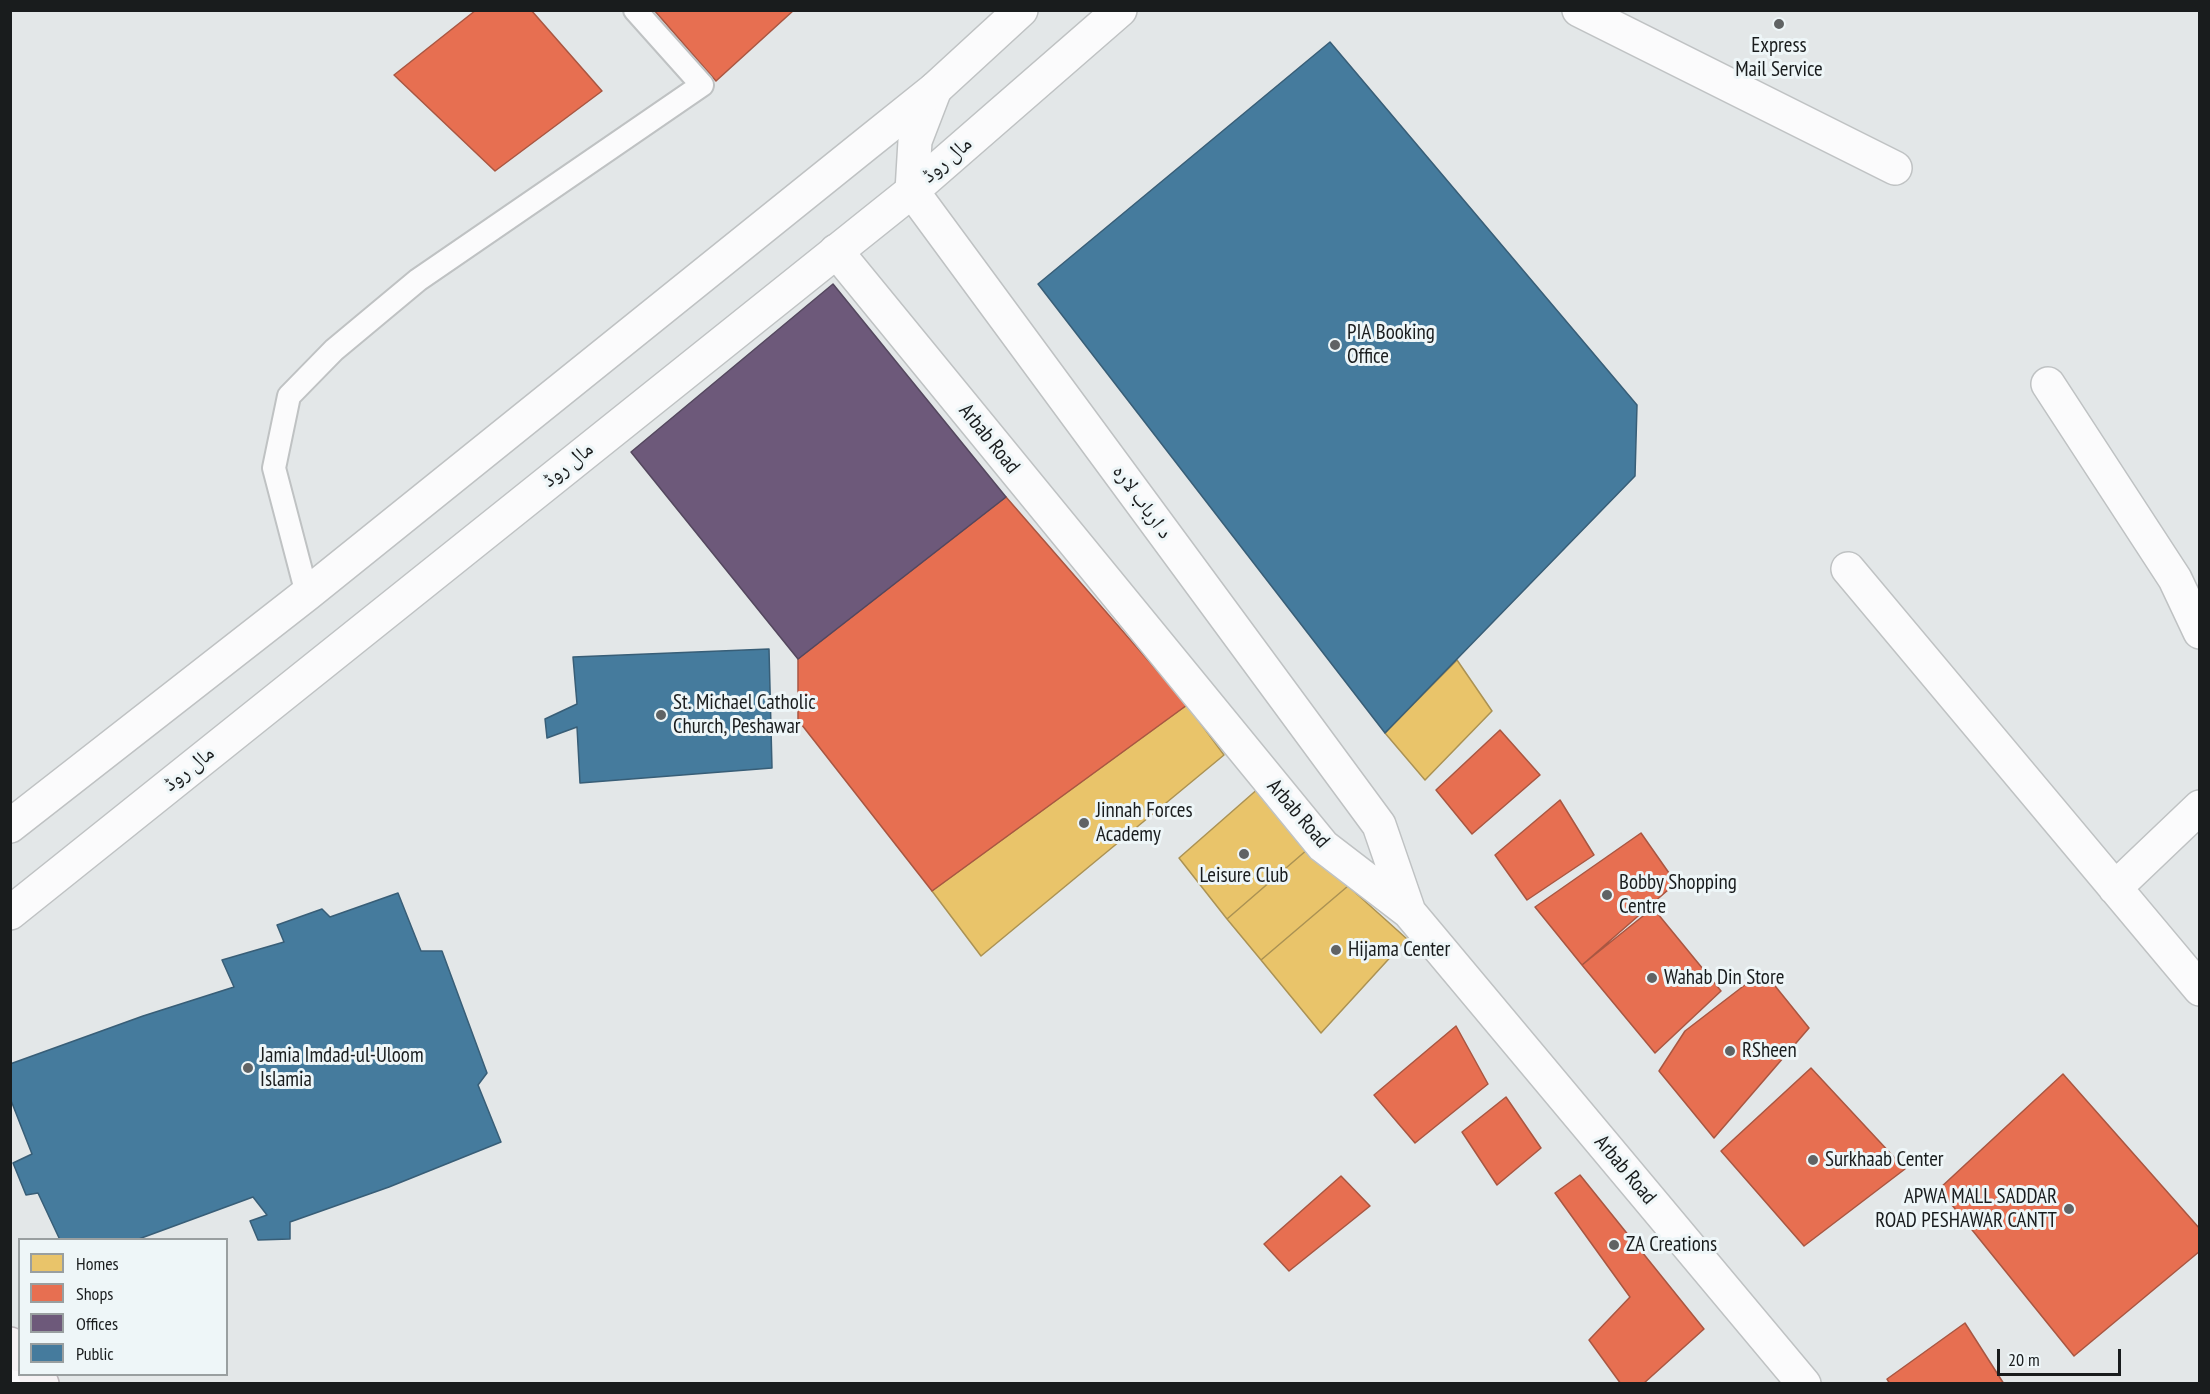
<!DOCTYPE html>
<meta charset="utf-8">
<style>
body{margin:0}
#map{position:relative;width:2210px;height:1394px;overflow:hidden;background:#e3e7e8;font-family:"PT Sans Narrow",sans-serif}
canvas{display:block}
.frame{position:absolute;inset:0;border:12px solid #191c1d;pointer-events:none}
.legend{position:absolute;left:18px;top:1238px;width:210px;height:138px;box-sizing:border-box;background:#eef6f8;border:2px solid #999fa0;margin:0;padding:8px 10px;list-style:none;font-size:18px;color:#191c1d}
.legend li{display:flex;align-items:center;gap:12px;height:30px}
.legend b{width:30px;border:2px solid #999fa0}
.scale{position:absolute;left:1997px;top:1349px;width:124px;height:27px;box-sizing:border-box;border:3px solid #191c1d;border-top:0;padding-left:8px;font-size:18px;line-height:21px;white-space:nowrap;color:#191c1d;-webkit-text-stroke:4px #eef6f8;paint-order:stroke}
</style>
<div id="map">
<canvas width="2210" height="1394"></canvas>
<div class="frame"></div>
<ul class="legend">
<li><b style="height:16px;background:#e9c46a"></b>Homes</li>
<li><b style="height:16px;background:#e76f51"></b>Shops</li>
<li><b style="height:16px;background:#6d597a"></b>Offices</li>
<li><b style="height:16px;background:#457b9d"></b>Public</li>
</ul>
<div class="scale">20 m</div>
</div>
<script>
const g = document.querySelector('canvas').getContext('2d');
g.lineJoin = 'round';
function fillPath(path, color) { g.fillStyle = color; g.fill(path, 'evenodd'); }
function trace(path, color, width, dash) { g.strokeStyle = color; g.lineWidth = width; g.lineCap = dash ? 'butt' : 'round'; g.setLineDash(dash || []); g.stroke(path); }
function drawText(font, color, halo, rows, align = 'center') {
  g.font = font + ' "PT Sans Narrow","Noto Naskh Arabic",sans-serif'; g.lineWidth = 6; g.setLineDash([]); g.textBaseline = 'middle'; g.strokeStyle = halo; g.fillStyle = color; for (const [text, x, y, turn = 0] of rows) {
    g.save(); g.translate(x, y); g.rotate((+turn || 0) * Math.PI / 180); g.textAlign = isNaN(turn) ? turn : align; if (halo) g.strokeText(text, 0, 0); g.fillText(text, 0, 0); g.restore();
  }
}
const homes = new Path2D(`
 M 1457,660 L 1492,711 L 1425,780 L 1385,733 Z
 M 1187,705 L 1224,755 L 981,956 L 932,891 Z
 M 1260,787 L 1308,849 L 1227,919 L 1179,858 Z
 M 1308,849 L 1348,886 L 1261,960 L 1227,919 Z
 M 1348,886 L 1407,939 L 1321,1033 L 1261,960 Z`);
fillPath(homes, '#e9c46a');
trace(homes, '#ab9253', 1.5);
const shops = new Path2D(`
 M 476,10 L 531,10 L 602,91 L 495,171 L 394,75 Z
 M 654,10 L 794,10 L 716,81 Z
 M 1006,497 L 1187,705 L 932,891 L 798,720 L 798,659 Z
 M 1500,730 L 1540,775 L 1472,834 L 1436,790 Z
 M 1560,800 L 1594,855 L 1527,900 L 1495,855 Z
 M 1641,833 L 1676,883 L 1582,965 L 1535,907 Z
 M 1653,908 L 1721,991 L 1655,1053 L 1582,965 Z
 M 1763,971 L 1809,1028 L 1714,1138 L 1659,1071 L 1685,1031 Z
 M 1456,1026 L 1488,1084 L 1415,1143 L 1374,1095 Z
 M 1811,1068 L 1905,1169 L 1804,1246 L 1721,1151 Z
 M 2063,1074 L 2200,1229 L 2200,1251 L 2074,1356 L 1939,1189 Z
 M 1506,1097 L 1541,1148 L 1497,1185 L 1462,1132 Z
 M 1580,1175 L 1704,1329 L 1643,1384 L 1621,1384 L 1589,1340 L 1630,1297 L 1555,1193 Z
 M 1341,1176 L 1370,1206 L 1289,1271 L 1264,1244 Z
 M 1965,1323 L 2004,1384 L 1890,1384 L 1887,1379 Z`);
fillPath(shops, '#e76f51');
trace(shops, '#a95641', 1.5);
const offices = new Path2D(`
 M 833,284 L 1006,497 L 798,659 L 631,452 Z`);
fillPath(offices, '#6d597a');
trace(offices, '#54475e', 1.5);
const public = new Path2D(`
 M 1330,42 L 1637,405 L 1635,476 L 1385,733 L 1038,284 Z
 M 769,649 L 772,768 L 580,783 L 577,727 L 547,738 L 545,719 L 577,704 L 573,657 Z
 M 398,893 L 421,951 L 442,951 L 487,1073 L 478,1085 L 501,1142 L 389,1187 L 290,1222 L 290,1239 L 258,1240 L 250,1221 L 267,1215 L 253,1197 L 136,1240 L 60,1240 L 38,1193 L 26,1195 L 13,1163 L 32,1154 L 10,1098 L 10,1064 L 143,1016 L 234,987 L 222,960 L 284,942 L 277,925 L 322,909 L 330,917 Z`);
fillPath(public, '#457b9d');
trace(public, '#385e77', 1.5);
const service = new Path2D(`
 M 307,594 L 274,468 L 289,396 L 334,350 L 418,280 L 702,85 L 635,10
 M 10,1373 L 22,1384`);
const minor = new Path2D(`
 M 1579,10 L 1895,168
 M 2048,384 L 2175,579 L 2200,632
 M 1848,569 L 2200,989
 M 2115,888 L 2200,807`);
const tertiary = new Path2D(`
 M 935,89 L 915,141 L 912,191 L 1379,825 L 1409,912
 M 836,251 L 1323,846 L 1409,912 L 1804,1384`);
const secondary = new Path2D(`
 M 10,826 L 307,594 L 865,145 L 935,89 L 1021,10
 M 10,913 L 912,191 L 1120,10`);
const primary = new Path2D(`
 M 10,1344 L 20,1355
 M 35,1374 L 42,1384`);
trace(service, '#bfc2c3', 26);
trace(minor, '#bfc2c3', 36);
trace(tertiary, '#bfc2c3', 36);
trace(secondary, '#bfc2c3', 36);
trace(primary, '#beb7bc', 36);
trace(service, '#fbfbfc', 22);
trace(minor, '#fbfbfc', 33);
trace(tertiary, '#fbfbfc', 33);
trace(secondary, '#fbfbfc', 33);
trace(primary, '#f6f2f4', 33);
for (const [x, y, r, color] of [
 [1779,24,6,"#606364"],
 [1335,345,6,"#606364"],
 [661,715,6,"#606364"],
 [1084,823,6,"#606364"],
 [1244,854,6,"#606364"],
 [1607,895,6,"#606364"],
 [1336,950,6,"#606364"],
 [1652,978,6,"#606364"],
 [1730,1051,6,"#606364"],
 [248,1068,6,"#606364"],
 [1813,1160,6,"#606364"],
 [2069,1209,6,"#606364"],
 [1614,1245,6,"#606364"]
]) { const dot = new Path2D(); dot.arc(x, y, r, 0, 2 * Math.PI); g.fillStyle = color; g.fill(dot); trace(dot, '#eef6f8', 2); }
drawText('21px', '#191c1d', '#eef6f8', [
 ["Express",1779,46,"center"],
 ["Mail Service",1779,70,"center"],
 ["PIA Booking",1347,333],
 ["Office",1347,357],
 ["St. Michael Catholic",673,703],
 ["Church, Peshawar",673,727],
 ["Jinnah Forces",1096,811],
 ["Academy",1096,835],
 ["Leisure Club",1244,876,"center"],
 ["Bobby Shopping",1619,883],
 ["Centre",1619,907],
 ["Hijama Center",1348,950],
 ["Wahab Din Store",1664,978],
 ["RSheen",1742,1051],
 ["Jamia Imdad-ul-Uloom",260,1056],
 ["Islamia",260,1080],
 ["Surkhaab Center",1825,1160],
 ["APWA MALL SADDAR",2057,1197,"right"],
 ["ROAD PESHAWAR CANTT",2057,1221,"right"],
 ["ZA Creations",1626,1245]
], 'left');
drawText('21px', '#191c1d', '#eef6f8', [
 ["مال روڈ",947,160,-41],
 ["Arbab Road",989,439,51],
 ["مال روڈ",568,465,-39],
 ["د ارباب لاره",1142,502,54],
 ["مال روڈ",189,769,-39],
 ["Arbab Road",1298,814,49],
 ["Arbab Road",1625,1170,50]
]);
</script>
